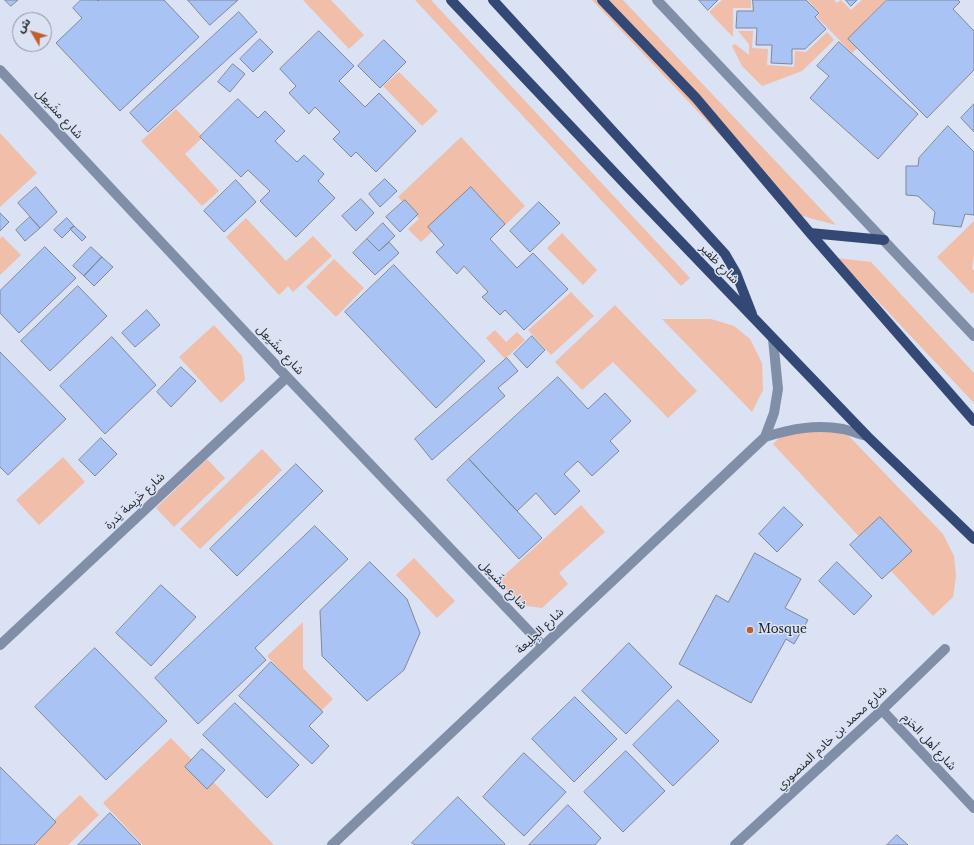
<!DOCTYPE html>
<meta charset="utf-8">
<style>
body{margin:0}
#map{position:relative;width:974px;height:845px;overflow:hidden;background:#dae2f3;font-family:"Libre Baskerville","Noto Sans Arabic",serif}
canvas{display:block}
.north{position:absolute;left:12px;top:12px;width:40px;height:40px;box-sizing:border-box;background:#dae2f3;border:1px solid #8f95a2;border-radius:50%;rotate:308deg;font-size:11px;font-weight:700;line-height:16px;text-align:center;color:#1f2228}
.north::after{content:'';display:block;margin:auto;width:14px;height:18px;background:#c35d2c;clip-path:polygon(50% 0,100% 100%,50% 72%,0 100%)}
</style>
<div id="map">
<canvas width="974" height="845"></canvas>
<div class="north">ش</div>
</div>
<script>
const g = document.querySelector('canvas').getContext('2d');
g.lineJoin = 'round';
function fillPath(path, color) { g.fillStyle = color; g.fill(path, 'evenodd'); }
function trace(path, color, width, dash) { g.strokeStyle = color; g.lineWidth = width; g.lineCap = dash ? 'butt' : 'round'; g.setLineDash(dash || []); g.stroke(path); }
function drawText(font, color, halo, rows, align = 'center') {
  g.font = font + ' "Libre Baskerville","Noto Sans Arabic",serif'; g.lineWidth = 3; g.setLineDash([]); g.textBaseline = 'middle'; g.strokeStyle = halo; g.fillStyle = color; for (const [text, x, y, turn = 0] of rows) {
    g.save(); g.translate(x, y); g.rotate((+turn || 0) * Math.PI / 180); g.textAlign = isNaN(turn) ? turn : align; if (halo) g.strokeText(text, 0, 0); g.fillText(text, 0, 0); g.restore();
  }
}
fillPath(new Path2D(`
 M 303,0 L 331,0 L 364,35 L 349,49 Z
 M 415,0 L 431,0 L 690,278 L 681,286 Z
 M 592,0 L 623,0 L 836,225 L 795,214 Z
 M 722,0 L 751,0 L 751,8 L 733,8 L 733,37 L 709,12 Z
 M 808,0 L 834,0 L 837,3 L 841,0 L 851,10 L 862,0 L 886,0 L 867,19 L 877,29 L 852,53 L 817,17 L 820,13 Z
 M 738,31 L 753,31 L 752,48 L 768,49 L 767,65 L 794,67 L 795,51 L 806,52 L 827,32 L 834,40 L 802,71 L 762,86 L 742,66 L 732,46 L 735,44 L 749,55 L 749,44 Z
 M 399,72 L 438,111 L 422,126 L 383,86 Z
 M 176,109 L 203,137 L 185,154 L 219,191 L 202,206 L 141,141 Z
 M 0,133 L 37,173 L 0,207 Z
 M 461,137 L 525,206 L 501,229 L 470,196 L 421,242 L 408,229 L 419,219 L 398,197 Z
 M 246,218 L 286,261 L 313,236 L 332,256 L 293,292 L 288,286 L 279,295 L 226,237 Z
 M 974,221 L 974,255 L 972,269 L 974,270 L 974,292 L 972,294 L 937,257 Z
 M 562,233 L 597,270 L 583,285 L 547,248 Z
 M 2,236 L 21,255 L 0,275 L 0,239 Z
 M 837,258 L 871,262 L 974,373 L 974,403 Z
 M 334,259 L 364,288 L 336,317 L 306,287 Z
 M 571,292 L 594,316 L 551,355 L 528,330 Z
 M 615,305 L 697,391 L 668,418 L 613,362 L 582,390 L 555,362 Z
 M 662,319 L 711,319 L 734,326 L 750,339 L 762,363 L 763,390 L 752,412 Z
 M 214,325 L 242,356 L 245,380 L 221,403 L 179,357 Z
 M 495,330 L 506,342 L 517,332 L 525,340 L 505,359 L 486,338 Z
 M 817,423 L 844,431 L 943,534 L 954,556 L 956,576 L 953,597 L 933,616 L 773,444 L 794,424 Z
 M 262,449 L 282,470 L 200,549 L 180,529 Z
 M 63,457 L 85,482 L 39,525 L 16,500 Z
 M 207,459 L 225,478 L 174,527 L 156,508 Z
 M 581,505 L 605,532 L 559,573 L 568,584 L 542,608 L 520,605 L 498,581 Z
 M 414,558 L 455,601 L 437,618 L 396,575 Z
 M 303,622 L 303,668 L 333,699 L 320,712 L 267,656 Z
 M 171,738 L 274,845 L 143,845 L 103,803 Z
 M 80,795 L 99,815 L 68,845 L 28,845 Z`), '#f0bea9');
const building = new Path2D(`
 M 5,0 L 18,0 L 11,6 Z
 M 81,0 L 97,0 L 98,1 L 99,0 L 164,0 L 199,37 L 120,111 L 56,43 L 82,18 L 73,8 Z
 M 188,0 L 238,0 L 210,25 Z
 M 699,0 L 718,0 L 708,10 Z
 M 753,0 L 806,0 L 819,13 L 815,17 L 826,29 L 805,49 L 792,49 L 792,64 L 771,63 L 772,45 L 756,45 L 757,28 L 736,28 L 737,11 L 753,11 Z
 M 846,0 L 857,0 L 851,6 Z
 M 887,0 L 958,0 L 960,2 L 953,9 L 974,31 L 974,70 L 927,118 L 848,39 Z
 M 239,12 L 257,32 L 148,132 L 130,113 Z
 M 319,31 L 354,66 L 339,81 L 365,107 L 379,93 L 416,131 L 376,172 L 356,152 L 351,157 L 333,139 L 340,132 L 315,107 L 309,114 L 289,93 L 296,86 L 280,69 Z
 M 260,39 L 273,52 L 253,72 L 240,59 Z
 M 384,40 L 406,62 L 380,88 L 358,66 Z
 M 839,42 L 918,114 L 878,159 L 810,98 L 829,76 L 817,66 Z
 M 233,64 L 245,74 L 230,92 L 218,82 Z
 M 238,99 L 258,118 L 265,111 L 285,131 L 275,141 L 297,162 L 304,155 L 324,174 L 318,181 L 335,198 L 296,237 L 260,201 L 270,191 L 248,170 L 241,177 L 200,137 Z
 M 974,104 L 974,132 L 961,118 Z
 M 948,126 L 974,152 L 974,215 L 965,214 L 961,227 L 933,224 L 935,212 L 918,196 L 906,195 L 906,166 L 918,166 L 919,158 Z
 M 385,179 L 397,191 L 380,207 L 369,194 Z
 M 236,180 L 256,202 L 224,232 L 204,211 Z
 M 36,187 L 57,212 L 40,228 L 18,203 Z
 M 471,187 L 505,224 L 490,239 L 517,268 L 533,253 L 568,289 L 524,330 L 505,310 L 500,315 L 482,297 L 488,292 L 464,266 L 457,274 L 436,252 L 444,245 L 428,227 Z
 M 361,199 L 374,213 L 356,231 L 342,216 Z
 M 405,200 L 418,214 L 400,232 L 386,217 Z
 M 539,202 L 560,223 L 530,252 L 510,231 Z
 M 0,213 L 9,222 L 0,231 Z
 M 30,217 L 40,228 L 25,241 L 16,230 Z
 M 67,218 L 74,226 L 62,238 L 54,230 Z
 M 383,223 L 395,236 L 379,251 L 367,239 Z
 M 74,226 L 86,237 L 82,241 L 70,229 Z
 M 367,239 L 379,251 L 389,242 L 399,253 L 375,275 L 353,253 Z
 M 45,247 L 76,278 L 19,333 L 0,313 L 0,291 Z
 M 91,247 L 102,257 L 84,276 L 73,266 Z
 M 102,257 L 113,267 L 94,286 L 84,276 Z
 M 394,265 L 485,361 L 436,408 L 345,312 Z
 M 78,286 L 107,316 L 50,371 L 21,341 Z
 M 147,310 L 160,325 L 135,347 L 122,333 Z
 M 532,336 L 545,350 L 527,368 L 514,354 Z
 M 112,337 L 156,385 L 105,434 L 60,386 Z
 M 0,352 L 66,419 L 8,475 L 0,467 Z
 M 507,358 L 518,371 L 498,388 L 505,396 L 432,460 L 415,439 Z
 M 181,367 L 196,381 L 171,407 L 157,392 Z
 M 558,377 L 588,409 L 605,393 L 631,421 L 610,441 L 619,451 L 592,476 L 578,461 L 564,474 L 580,491 L 555,515 L 536,493 L 517,511 L 469,459 Z
 M 101,438 L 117,454 L 95,476 L 79,460 Z
 M 469,459 L 542,538 L 519,559 L 447,480 Z
 M 296,464 L 323,491 L 237,576 L 210,549 Z
 M 784,507 L 803,525 L 777,552 L 759,534 Z
 M 880,517 L 912,551 L 882,579 L 850,545 Z
 M 315,526 L 348,559 L 255,648 L 266,660 L 198,724 L 155,678 Z
 M 755,553 L 801,579 L 785,608 L 808,620 L 794,644 L 786,639 L 751,703 L 679,664 L 716,595 L 728,602 Z
 M 370,562 L 407,599 L 420,633 L 404,670 L 367,701 L 322,656 L 320,611 Z
 M 837,562 L 872,596 L 854,615 L 819,581 Z
 M 161,585 L 196,617 L 151,666 L 116,633 Z
 M 629,643 L 672,687 L 626,734 L 582,691 Z
 M 95,648 L 167,721 L 106,780 L 35,707 Z
 M 271,662 L 323,712 L 309,726 L 329,746 L 312,764 L 239,696 Z
 M 575,697 L 617,739 L 574,782 L 532,739 Z
 M 678,700 L 719,741 L 673,786 L 633,745 Z
 M 235,703 L 299,765 L 267,798 L 203,735 Z
 M 202,749 L 225,770 L 207,789 L 185,767 Z
 M 626,751 L 665,791 L 623,832 L 584,792 Z
 M 524,753 L 566,792 L 524,836 L 483,797 Z
 M 0,767 L 56,822 L 34,845 L 0,845 Z
 M 458,797 L 505,844 L 504,845 L 415,845 L 412,843 Z
 M 568,805 L 601,838 L 595,845 L 529,845 Z
 M 110,813 L 141,845 L 78,845 Z
 M 897,835 L 908,845 L 887,845 Z`);
fillPath(building, '#aac3f5');
trace(building, '#808796', 1);
trace(new Path2D(`
 M 657,0 L 974,336
 M 0,70 L 287,377 L 543,646
 M 765,437 C 791,429 816,424 843,429 C 851,431 859,434 867,436
 M 0,645 L 287,377
 M 882,710 L 974,808
 M 332,845 L 765,437 L 774,413 L 778,389 L 773,339
 M 735,845 L 882,710 L 945,649`), '#818ea8', 10);
trace(new Path2D(`
 M 451,0 L 627,186 L 867,436 L 974,539
 M 493,0 L 725,254 L 736,273 L 752,314
 M 602,0 L 696,98 L 810,233 L 974,421
 M 810,233 L 884,240`), '#334875', 10);
for (const [x, y, r, color] of [
 [750,630,4,"#c35d2c"]
]) { const dot = new Path2D(); dot.arc(x, y, r, 0, 2 * Math.PI); g.fillStyle = color; g.fill(dot); trace(dot, '#dae2f3', 1.5); }
drawText('12px', '#1f2228', '#dae2f3', [
 ["شارع مشَيعِل",59,114,47],
 ["شارع ظفير",719,264,46],
 ["شارع مشَيعِل",280,350,47],
 ["شارع خَرِيمة يَدرة",135,501,-43],
 ["شارع مشَيعِل",503,585,46],
 ["شارع الجِلِيعة",540,631,-43],
 ["شارع محمد بن خادم المنصوري",832,738,-43],
 ["شارع أهل الحَزم",929,742,47]
]);
drawText('12px', '#1f2228', '#dae2f3', [
 ["Mosque",758,630]
], 'left');
</script>
